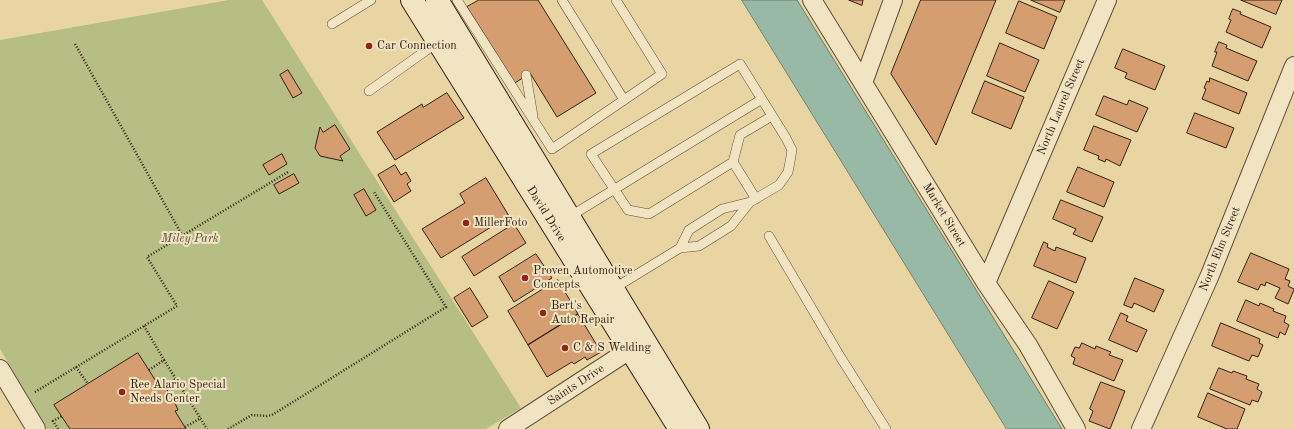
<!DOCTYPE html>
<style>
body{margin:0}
canvas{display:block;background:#e9d5a3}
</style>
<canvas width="1294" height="429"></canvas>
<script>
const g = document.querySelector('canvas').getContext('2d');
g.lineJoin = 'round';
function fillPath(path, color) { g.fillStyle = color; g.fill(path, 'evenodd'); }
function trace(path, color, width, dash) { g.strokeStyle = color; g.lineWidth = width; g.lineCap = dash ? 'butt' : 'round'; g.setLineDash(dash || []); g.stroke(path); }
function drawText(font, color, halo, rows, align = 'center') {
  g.font = font + ' "Old Standard TT",serif'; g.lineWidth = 4; g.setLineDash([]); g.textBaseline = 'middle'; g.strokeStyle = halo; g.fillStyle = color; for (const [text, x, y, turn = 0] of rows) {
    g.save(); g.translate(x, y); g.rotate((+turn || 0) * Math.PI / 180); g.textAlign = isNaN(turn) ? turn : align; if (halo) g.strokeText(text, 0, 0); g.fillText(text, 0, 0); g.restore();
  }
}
fillPath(new Path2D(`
 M 229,0 L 262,0 L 521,408 L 486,429 L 47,429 L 0,349 L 0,40 Z`), '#b6bd85');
const water = new Path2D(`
 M 742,0 L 797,0 L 1062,429 L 1007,429 Z`);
fillPath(water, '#97b9a5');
trace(water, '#6f7c6c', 1);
const building = new Path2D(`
 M 479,0 L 538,0 L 596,93 L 557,117 L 530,73 L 515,83 L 467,7 Z
 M 849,0 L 863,0 L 862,5 Z
 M 921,0 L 996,0 L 936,145 L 891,74 Z
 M 1031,0 L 1065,0 L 1060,12 Z
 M 1241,0 L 1282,0 L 1276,14 Z
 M 1019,1 L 1057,17 L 1044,49 L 1006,33 Z
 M 1233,9 L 1241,12 L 1240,14 L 1271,27 L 1262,48 L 1226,32 L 1231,20 L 1229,19 Z
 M 1219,42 L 1227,45 L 1226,48 L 1257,61 L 1248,81 L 1212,66 L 1217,52 L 1215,52 Z
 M 1000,43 L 1039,60 L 1025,92 L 987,76 Z
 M 1123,49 L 1165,66 L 1155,90 L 1125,78 L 1127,73 L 1115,68 Z
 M 288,70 L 302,93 L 293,98 L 280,75 Z
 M 1210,78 L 1247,93 L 1239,114 L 1202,99 L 1206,89 L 1204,88 L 1207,81 L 1209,82 Z
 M 985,81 L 1024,97 L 1011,129 L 972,113 Z
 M 447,93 L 464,118 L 395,160 L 377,132 L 422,104 L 423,107 Z
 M 1104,96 L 1127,105 L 1129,100 L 1148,108 L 1137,132 L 1096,115 Z
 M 1195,113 L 1234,128 L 1226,148 L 1187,133 Z
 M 335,125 L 350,149 L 340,156 L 343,161 L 320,156 L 315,148 L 320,127 L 323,132 Z
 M 1094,126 L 1131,140 L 1120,166 L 1106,159 L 1105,162 L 1098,159 L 1099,156 L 1084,150 Z
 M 282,154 L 287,164 L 269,175 L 263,165 Z
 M 395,165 L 401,175 L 406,172 L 411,181 L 407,184 L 411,191 L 394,202 L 378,175 Z
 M 1078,167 L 1114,182 L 1104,207 L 1067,192 Z
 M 294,174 L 299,183 L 279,194 L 274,185 Z
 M 486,178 L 509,216 L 441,258 L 422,229 L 465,203 L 460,194 Z
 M 364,189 L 376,210 L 366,216 L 354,195 Z
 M 1061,200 L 1103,217 L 1092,242 L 1073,234 L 1076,229 L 1053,219 Z
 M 514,224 L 526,243 L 474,276 L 462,257 Z
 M 1044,242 L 1048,244 L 1047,247 L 1055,251 L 1056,247 L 1086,258 L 1076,283 L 1034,266 Z
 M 1251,253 L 1289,269 L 1285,279 L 1290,281 L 1288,286 L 1294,289 L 1294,290 L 1288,304 L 1275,298 L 1280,288 L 1266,282 L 1265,286 L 1261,284 L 1258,290 L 1238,282 Z
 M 536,254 L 552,278 L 514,302 L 499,277 Z
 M 1135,278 L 1164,290 L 1154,312 L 1134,303 L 1132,308 L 1124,305 Z
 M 558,280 L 578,314 L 528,345 L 508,311 Z
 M 1049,281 L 1074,292 L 1057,329 L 1032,318 Z
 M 470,288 L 488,317 L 472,327 L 454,298 Z
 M 1246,300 L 1259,306 L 1260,303 L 1274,309 L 1273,311 L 1286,316 L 1284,322 L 1289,325 L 1285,335 L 1280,332 L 1278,338 L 1237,321 Z
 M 1121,313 L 1128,316 L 1126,321 L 1147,330 L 1137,352 L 1109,340 Z
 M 578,314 L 601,352 L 587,360 L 585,357 L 574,364 L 572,362 L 547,377 L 528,345 Z
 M 1221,323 L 1260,339 L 1259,343 L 1263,345 L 1258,357 L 1252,355 L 1249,361 L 1212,346 Z
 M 1082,343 L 1095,349 L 1096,346 L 1111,352 L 1109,355 L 1123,360 L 1114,381 L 1073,364 L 1075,358 L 1071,356 L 1075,347 L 1079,348 Z
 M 138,353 L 159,386 L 162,384 L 172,396 L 178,410 L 175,411 L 186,429 L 70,429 L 54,405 Z
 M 1219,368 L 1232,373 L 1233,371 L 1247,376 L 1246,379 L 1259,384 L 1257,389 L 1262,392 L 1258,402 L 1252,400 L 1250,405 L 1210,389 Z
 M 1101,382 L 1125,391 L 1110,429 L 1089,421 L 1093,411 L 1090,409 Z
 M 1208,393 L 1245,409 L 1237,429 L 1227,429 L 1198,417 Z`);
fillPath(building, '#d59e70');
trace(building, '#342016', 1);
const lane = new Path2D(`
 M 457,0 L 552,149 L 624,100 L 562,0
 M 616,0 L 662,74 L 624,100
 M 332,24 L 371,0
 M 526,75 L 533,116
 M 369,91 L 438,42
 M 756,199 L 733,162 L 740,135 L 772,116
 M 569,217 L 762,99
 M 769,236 L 841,358 L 886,429
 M 680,248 L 699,246 L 731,226 L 750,202
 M 613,289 L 680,248 L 689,230 L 722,209 L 750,202 L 779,185 L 788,172 L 790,162 L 792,150 L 786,138 L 740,64 L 591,154 L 628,210 L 649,214 L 733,162`);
const street = new Path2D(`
 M 812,0 L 986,283 L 1028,345 L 1076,429
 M 863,83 L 893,0
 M 986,283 L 1107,0
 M 0,369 L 36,429
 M 508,429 L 631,349 L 640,340
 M 1141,429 L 1210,275 L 1294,66`);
const secondary = new Path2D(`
 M 412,0 L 680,429
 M 437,0 L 698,429`);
trace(lane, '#614d39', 10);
trace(street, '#614d39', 20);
trace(secondary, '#342016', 24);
trace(new Path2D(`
 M 75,44 L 182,235
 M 144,326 L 164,360
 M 76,367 L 88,384
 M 149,370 L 164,360 L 207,429
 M 164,387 L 176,379
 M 35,392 L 177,306 L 147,257 L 288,172
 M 185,427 L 201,418
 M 58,429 L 53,421 L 62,416
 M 228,429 L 252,415 L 267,416 L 272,415 L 446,307 L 374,192`), '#342016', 2.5, [1, 2]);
trace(lane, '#f1e4c3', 9);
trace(street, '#f1e4c3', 18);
trace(secondary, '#f1e4c3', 22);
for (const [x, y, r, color] of [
 [369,46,4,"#8f2418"],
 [466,223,4,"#8f2418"],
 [525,278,4,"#8f2418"],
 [543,313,4,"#8f2418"],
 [565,348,4,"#8f2418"],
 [122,392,4,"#8f2418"]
]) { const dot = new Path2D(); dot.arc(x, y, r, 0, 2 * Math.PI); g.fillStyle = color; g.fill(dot); trace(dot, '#f1e4c3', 1.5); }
drawText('12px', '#342016', '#f1e4c3', [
 ["Car Connection",377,46],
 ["MillerFoto",474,223],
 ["Proven Automotive",533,271],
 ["Concepts",533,285],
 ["Bert's",551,306],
 ["Auto Repair",551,320],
 ["C & S Welding",573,348],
 ["Ree Alario Special",130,385],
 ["Needs Center",130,399]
], 'left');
drawText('12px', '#342016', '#f1e4c3', [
 ["North Laurel Street",1061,107,-67],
 ["David Drive",546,214,58],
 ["Market Street",944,215,59],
 ["North Elm Street",1220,249,-68],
 ["Saints Drive",576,385,-33]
]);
drawText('italic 12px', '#544732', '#f1e4c3', [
 ["Miley Park",190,239]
]);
</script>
